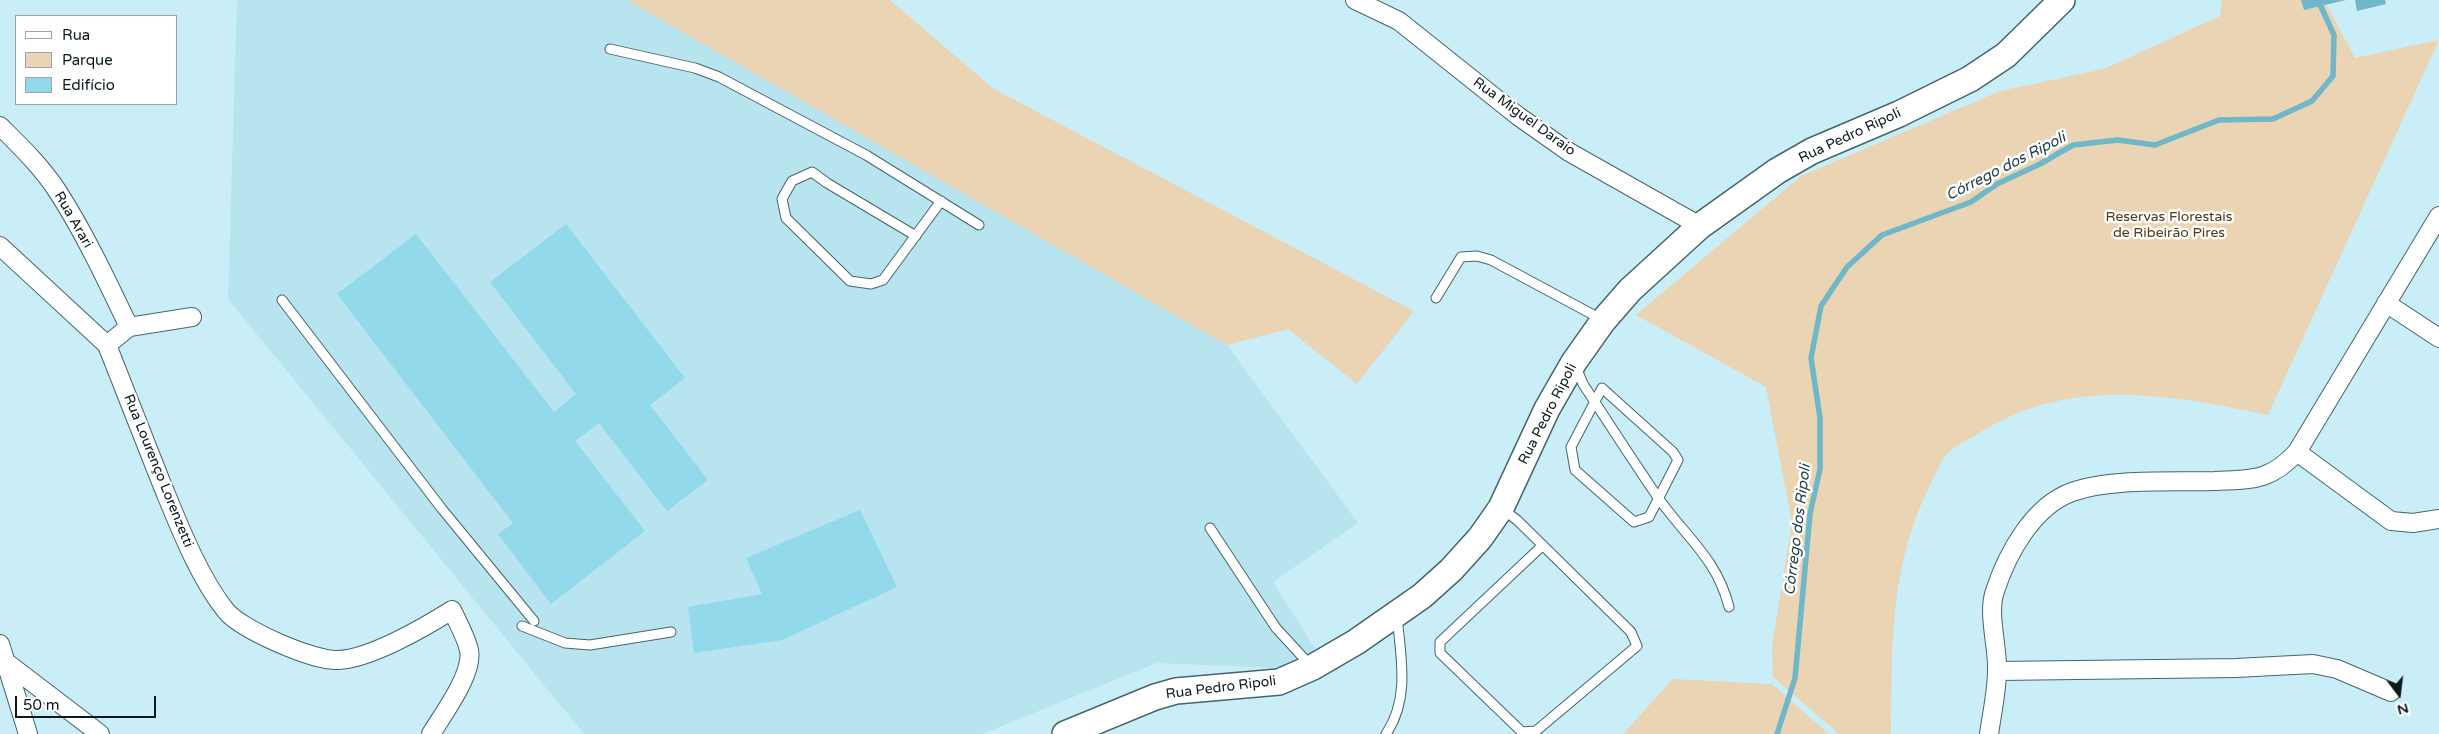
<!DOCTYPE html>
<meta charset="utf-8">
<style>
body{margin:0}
#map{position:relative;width:2439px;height:734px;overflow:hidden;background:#caeef7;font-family:"Varela Round",sans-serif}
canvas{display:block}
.legend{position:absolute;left:15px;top:15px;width:162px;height:90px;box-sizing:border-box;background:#fff;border:1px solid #9ea3a4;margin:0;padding:6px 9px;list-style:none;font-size:15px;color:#0c191c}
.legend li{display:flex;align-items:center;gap:10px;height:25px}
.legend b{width:25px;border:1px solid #9ea3a4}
.north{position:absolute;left:2374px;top:669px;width:50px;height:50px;-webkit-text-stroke:4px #fff;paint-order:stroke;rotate:165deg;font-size:14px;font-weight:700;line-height:20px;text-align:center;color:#0c191c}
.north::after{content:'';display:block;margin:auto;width:18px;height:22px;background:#0c191c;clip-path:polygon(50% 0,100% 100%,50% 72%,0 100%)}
.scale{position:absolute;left:15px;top:696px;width:141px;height:22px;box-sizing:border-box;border:2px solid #0c191c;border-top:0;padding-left:6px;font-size:15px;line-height:18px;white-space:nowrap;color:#0c191c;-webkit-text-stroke:4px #fff;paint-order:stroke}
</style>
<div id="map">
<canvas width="2439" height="734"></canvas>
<ul class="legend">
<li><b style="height:6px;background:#fff"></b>Rua</li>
<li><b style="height:14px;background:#ead4b3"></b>Parque</li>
<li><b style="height:14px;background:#91d9eb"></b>Edifício</li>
</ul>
<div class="north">N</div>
<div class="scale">50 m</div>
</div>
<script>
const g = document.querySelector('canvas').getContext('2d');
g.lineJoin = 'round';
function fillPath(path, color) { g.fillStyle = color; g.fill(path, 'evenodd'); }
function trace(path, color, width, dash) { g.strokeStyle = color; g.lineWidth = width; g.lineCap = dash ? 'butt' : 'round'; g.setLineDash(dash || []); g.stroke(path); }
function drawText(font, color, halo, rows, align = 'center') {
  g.font = font + ' "Varela Round",sans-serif'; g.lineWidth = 5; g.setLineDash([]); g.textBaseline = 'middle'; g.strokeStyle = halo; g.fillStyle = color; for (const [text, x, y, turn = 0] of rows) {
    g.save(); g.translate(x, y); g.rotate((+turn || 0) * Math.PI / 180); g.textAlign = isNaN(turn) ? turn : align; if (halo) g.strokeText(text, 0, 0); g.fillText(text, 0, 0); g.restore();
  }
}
fillPath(new Path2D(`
 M 237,0 L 627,0 L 1227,345 L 1358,523 L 1273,582 L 1316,650 L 1279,668 L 1157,663 L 982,734 L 584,734 L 228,299 Z`), '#b7e4ef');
fillPath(new Path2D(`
 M 627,0 L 890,0 L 994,89 L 1414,311 L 1357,384 L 1288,329 L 1227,345 Z
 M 2222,0 L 2324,0 L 2355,58 L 2439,40 L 2268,415 C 2168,394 2070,376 1979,433 C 1969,440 1956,445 1947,454 C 1940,460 1936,475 1931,483 C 1889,567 1892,644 1891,734 L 1839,734 L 1773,677 L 1772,646 L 1792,523 L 1766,387 L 1636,315 L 1801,176 L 2000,91 L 2104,69 L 2220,16 Z
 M 1673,679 L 1772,684 L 1829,734 L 1623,734 Z`), '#ead4b3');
fillPath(new Path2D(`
 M 2301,0 L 2346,0 L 2304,10 Z
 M 2355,0 L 2385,0 L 2386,4 L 2357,11 Z`), '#70b7c9');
trace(new Path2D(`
 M 1777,734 L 1795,678 L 1810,514 L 1820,469 L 1820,418 L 1811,358 L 1821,306 L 1847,267 L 1882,235 L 1971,202 L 1997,184 L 2040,164 L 2073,145 L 2118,140 L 2155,145 L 2219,120 L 2273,119 L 2312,101 L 2333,76 L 2334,35 L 2318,0`), '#70b7c9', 5.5);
fillPath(new Path2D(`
 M 566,224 L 685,378 L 650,405 L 708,480 L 667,511 L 599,423 L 575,441 L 645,531 L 551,604 L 498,534 L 513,523 L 337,294 L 416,234 L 554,412 L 576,394 L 490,282 Z
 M 860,510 L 897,587 L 782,640 L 694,653 L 688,607 L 762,594 L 746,558 Z`), '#91d9eb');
const lane = new Path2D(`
 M 610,49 L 695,68 L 719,77 L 866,155 L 979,225
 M 916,236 L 827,183 L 812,172 L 792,181 L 782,199 L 786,218 L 850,281 L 871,284 L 883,280 L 941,201
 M 1436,298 L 1461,257 L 1477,256 L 1491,260 L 1601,319
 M 282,300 L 442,509 L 534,621
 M 1576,367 L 1583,384 C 1608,422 1633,461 1659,499 C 1686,537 1717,559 1729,607
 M 1602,388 L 1673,452 L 1678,460 L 1649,517 L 1634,522 L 1575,470 L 1571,447 Z
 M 1501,508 L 1517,520 L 1631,632 L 1637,646 L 1536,731 L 1522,732 L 1440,653 L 1440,642 L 1542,546
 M 1210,528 L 1276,628 L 1311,666
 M 522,626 L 565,643 L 590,645 L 671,632
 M 1386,734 C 1410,699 1401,657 1397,617`);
const street = new Path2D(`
 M 1355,0 L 1399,21 L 1518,116 L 1569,152 L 1700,226
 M 0,126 C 21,147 42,167 58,192 C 85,234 107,281 129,327
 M 0,246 L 107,345 L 129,327 L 192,317
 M 2386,303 L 2439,338
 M 107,345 C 125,391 143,436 161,482 C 178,523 198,576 226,611 C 242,630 313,661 338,660 C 370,659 425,627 452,610 C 458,623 466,637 469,650 C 474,673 443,714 431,734
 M 2297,452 L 2391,521 L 2413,523 L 2439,519
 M 0,644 L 28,734
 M 7,663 L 100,734
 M 1998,671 L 2236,668 L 2313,664 L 2337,669 L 2391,692
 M 1989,734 C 1992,713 1997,691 1997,670 C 1998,647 1987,613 1995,591 C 2007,554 2033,506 2072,492 C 2111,478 2172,482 2215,481 C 2252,479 2269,482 2297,452 L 2439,216`);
const secondary = new Path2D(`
 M 1065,734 L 1155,697 L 1176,691 L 1279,682 L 1313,667 L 1356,642 L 1422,596 L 1451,570 L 1480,538 L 1501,508 L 1547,409 L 1574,362 L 1603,321 L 1630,290 L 1700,226 L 1777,171 L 1812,151 L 1899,114 L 1970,79 L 2006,55 L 2062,0`);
trace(lane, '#45656d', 11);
trace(street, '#45656d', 20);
trace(secondary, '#45656d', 28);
trace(lane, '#fff', 9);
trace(street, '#fff', 18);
trace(secondary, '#fff', 25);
drawText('14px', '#0c191c', '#fff', [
 ["Rua Miguel Daraio",1524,117,36],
 ["Rua Pedro Ripoli",1850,136,-25],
 ["Rua Arari",73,220,60],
 ["Rua Pedro Ripoli",1548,414,-63],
 ["Rua Lourenço Lorenzetti",158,471,68],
 ["Rua Pedro Ripoli",1221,688,-7]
]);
drawText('14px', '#523b13', '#fff', [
 ["Reservas Florestais",2169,217],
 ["de Ribeirão Pires",2169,233]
]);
drawText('italic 15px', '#1e4048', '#fff', [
 ["Córrego dos Ripoli",2006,167,-27],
 ["Córrego dos Ripoli",1798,530,-83]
]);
</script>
